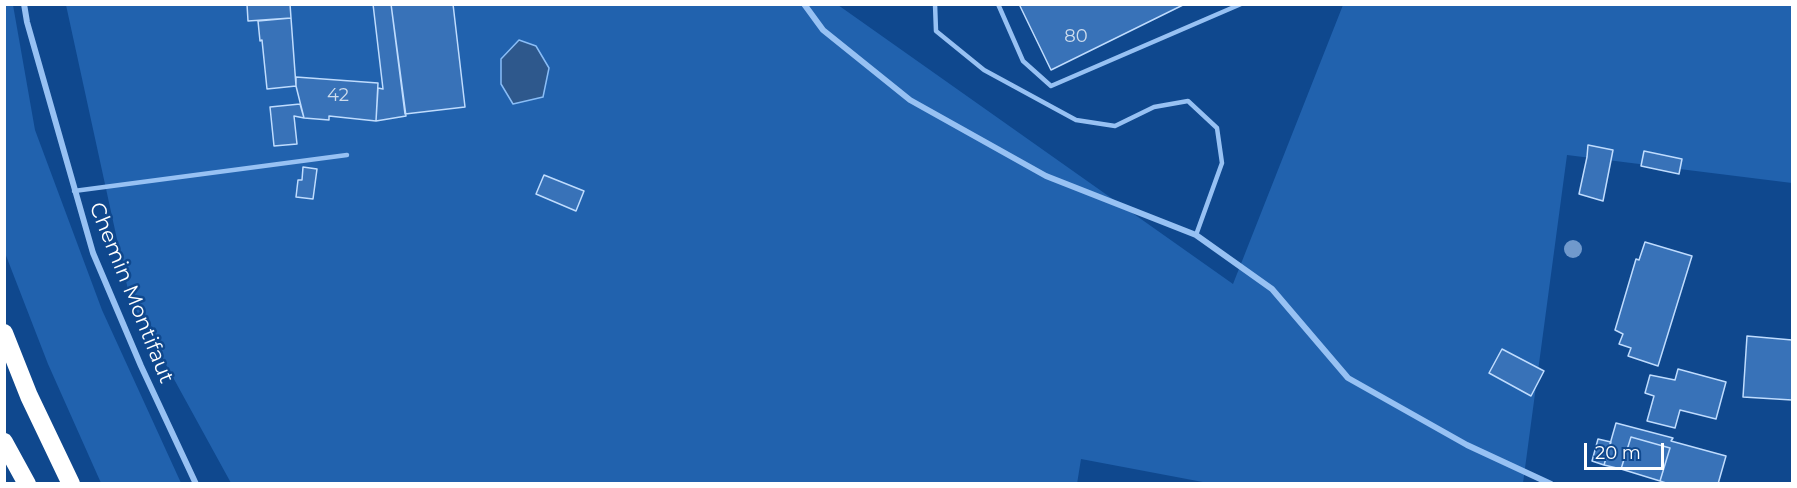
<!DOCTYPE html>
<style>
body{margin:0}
#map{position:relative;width:1797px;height:488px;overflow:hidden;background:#0f488e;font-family:Montserrat,sans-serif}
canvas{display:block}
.frame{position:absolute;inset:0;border:6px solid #fff;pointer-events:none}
.scale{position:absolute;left:1584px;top:443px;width:80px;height:27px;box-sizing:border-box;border:3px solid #fff;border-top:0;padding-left:8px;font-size:18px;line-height:21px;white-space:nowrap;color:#fff;-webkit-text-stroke:4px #0f488e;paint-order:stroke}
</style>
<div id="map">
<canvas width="1797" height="488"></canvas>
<div class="frame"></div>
<div class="scale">20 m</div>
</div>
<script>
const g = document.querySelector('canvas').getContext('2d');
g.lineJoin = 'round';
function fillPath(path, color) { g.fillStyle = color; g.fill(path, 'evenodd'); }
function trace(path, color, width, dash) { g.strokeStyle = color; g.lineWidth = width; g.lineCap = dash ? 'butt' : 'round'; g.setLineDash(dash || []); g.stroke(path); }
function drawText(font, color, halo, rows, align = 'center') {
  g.font = font + ' Montserrat,sans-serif'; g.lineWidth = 5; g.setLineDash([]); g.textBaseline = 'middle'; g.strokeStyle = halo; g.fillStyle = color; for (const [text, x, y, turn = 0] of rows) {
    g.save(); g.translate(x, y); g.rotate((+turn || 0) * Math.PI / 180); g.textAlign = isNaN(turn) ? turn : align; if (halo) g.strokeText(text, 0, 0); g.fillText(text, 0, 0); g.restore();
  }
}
fillPath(new Path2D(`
 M 13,5 L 35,130 L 102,310 L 181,483 L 101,483 L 48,364 L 5,253 L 4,5 Z
 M 66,5 L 838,5 L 1233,284 L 1343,5 L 1792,5 L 1792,183 L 1567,155 L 1523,483 L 1208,483 L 1081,459 L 1077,484 L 231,483 L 130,299 Z`), '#2162ae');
const water = new Path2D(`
 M 519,40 L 536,46 L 549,68 L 543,97 L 513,104 L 501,84 L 501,59 Z`);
fillPath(water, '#2e588c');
trace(water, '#89bdf7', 1.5);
const building = new Path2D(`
 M 247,4 L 290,4 L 291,18 L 248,21 Z
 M 373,4 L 391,4 L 406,116 L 376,121 L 378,88 L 383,89 Z
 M 391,4 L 453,4 L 465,107 L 405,114 Z
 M 1019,4 L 1185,4 L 1051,70 Z
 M 291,18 L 296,86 L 267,89 L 262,40 L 260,41 L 258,21 Z
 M 296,77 L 378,83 L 376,121 L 329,116 L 329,120 L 304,118 L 296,86 Z
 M 300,104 L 304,118 L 294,116 L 297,144 L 274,146 L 270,107 Z
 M 1588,145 L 1613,150 L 1603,201 L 1579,194 L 1587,157 Z
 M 1644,151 L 1682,159 L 1679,174 L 1641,166 Z
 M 303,167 L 317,169 L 313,199 L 296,197 L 298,180 L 302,180 Z
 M 544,175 L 584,191 L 576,211 L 536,194 Z
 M 1645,242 L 1692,256 L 1658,366 L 1628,356 L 1631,348 L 1619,344 L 1623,334 L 1615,330 L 1636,259 L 1639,260 Z
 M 1747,336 L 1792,340 L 1792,400 L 1743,397 Z
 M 1502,349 L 1544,371 L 1531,396 L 1489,373 Z
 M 1678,369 L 1726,382 L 1716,419 L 1680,410 L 1675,428 L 1647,421 L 1654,396 L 1645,393 L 1650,375 L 1675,380 Z
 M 1616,423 L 1673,438 L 1671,441 L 1726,456 L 1718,484 L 1669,484 L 1660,481 L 1670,448 L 1631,437 L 1621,469 L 1604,465 Z
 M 1631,437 L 1670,448 L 1660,481 L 1621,469 Z
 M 1598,439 L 1611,442 L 1604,465 L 1592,461 Z`);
fillPath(building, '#3872b8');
trace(building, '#bfdcfe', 1.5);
trace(new Path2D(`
 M 935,4 L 936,31 L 984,70 L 1076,120 L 1115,126 L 1154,107 L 1188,101 L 1217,128 L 1222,163 L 1196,235
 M 998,4 L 1023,61 L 1051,86 L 1241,4
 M 74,191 L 347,155`), '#97c1f3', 4.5);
trace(new Path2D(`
 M 24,4 L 27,22 L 93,253 L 141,366 L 196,484
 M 804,4 L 823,30 L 910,100 L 1046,176 L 1196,235 L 1272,289 L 1348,378 L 1467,445 L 1551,484`), '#97c1f3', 6);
trace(new Path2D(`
 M 4,333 L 29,396 L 71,484
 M 4,442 L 27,484`), '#fff', 18);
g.fillStyle = '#7099cc';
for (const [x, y] of [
 [1573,249]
]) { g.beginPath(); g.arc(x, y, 9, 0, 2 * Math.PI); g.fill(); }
drawText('18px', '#cddced', null, [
 ["80",1076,37],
 ["42",338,96]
]);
drawText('21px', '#fff', '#0f488e', [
 ["Chemin Montifaut",131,293,68]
]);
</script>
